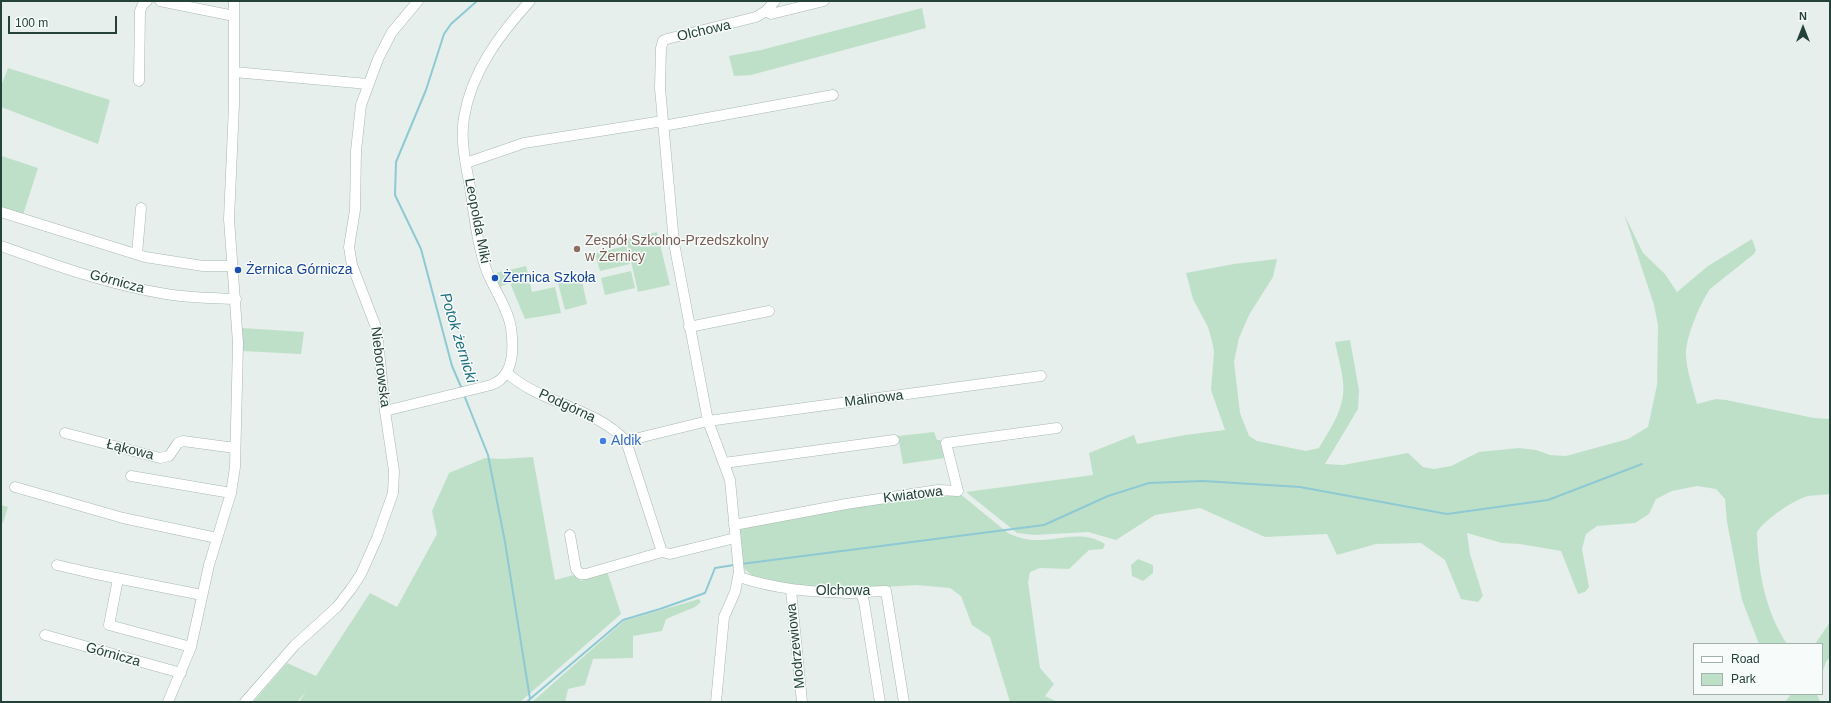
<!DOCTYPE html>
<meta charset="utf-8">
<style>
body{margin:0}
#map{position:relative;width:1831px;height:703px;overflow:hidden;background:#e6efeb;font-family:Arial,sans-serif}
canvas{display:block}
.frame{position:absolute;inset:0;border:2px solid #24423a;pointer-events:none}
.legend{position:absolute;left:1693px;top:643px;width:130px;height:52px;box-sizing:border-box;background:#f7fbf9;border:1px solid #a3b1ad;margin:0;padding:5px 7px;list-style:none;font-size:12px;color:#24423a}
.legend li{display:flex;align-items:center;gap:8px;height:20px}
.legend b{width:20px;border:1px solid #a3b1ad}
.north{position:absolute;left:1783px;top:8px;width:40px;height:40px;-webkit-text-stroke:3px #f7fbf9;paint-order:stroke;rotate:0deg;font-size:11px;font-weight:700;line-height:16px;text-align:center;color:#24423a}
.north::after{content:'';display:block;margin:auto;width:14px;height:18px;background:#24423a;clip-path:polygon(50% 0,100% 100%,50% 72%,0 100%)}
.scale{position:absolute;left:8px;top:16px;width:109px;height:18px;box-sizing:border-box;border:2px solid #24423a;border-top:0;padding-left:5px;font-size:12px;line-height:14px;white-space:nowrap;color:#24423a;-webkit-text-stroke:3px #f7fbf9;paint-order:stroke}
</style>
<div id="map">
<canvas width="1831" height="703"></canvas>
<div class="frame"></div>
<ul class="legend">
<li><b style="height:5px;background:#fff"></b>Road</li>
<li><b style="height:11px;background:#bfe0c8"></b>Park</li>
</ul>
<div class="north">N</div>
<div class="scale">100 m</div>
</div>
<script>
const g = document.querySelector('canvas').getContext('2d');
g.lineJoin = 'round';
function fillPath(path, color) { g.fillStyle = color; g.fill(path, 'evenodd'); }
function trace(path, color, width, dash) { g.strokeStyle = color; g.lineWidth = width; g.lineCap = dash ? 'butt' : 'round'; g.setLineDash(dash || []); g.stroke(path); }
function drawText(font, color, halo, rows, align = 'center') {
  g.font = font + ' Arial,sans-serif'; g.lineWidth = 3; g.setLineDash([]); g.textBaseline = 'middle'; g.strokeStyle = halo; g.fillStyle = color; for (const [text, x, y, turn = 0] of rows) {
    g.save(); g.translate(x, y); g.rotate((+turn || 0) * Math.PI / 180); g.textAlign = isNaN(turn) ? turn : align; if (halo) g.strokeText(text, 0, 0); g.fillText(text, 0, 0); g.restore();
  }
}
fillPath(new Path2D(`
 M 922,8 L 926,28 L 751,75 L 734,76 L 729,56 L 761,50 Z
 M 8,68 L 110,100 L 98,144 L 1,107 L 1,86 Z
 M 2,156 L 38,168 L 23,215 L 1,208 Z
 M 1624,214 L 1643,253 L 1665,274 L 1677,292 L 1708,266 L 1752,239 L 1756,250 L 1754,254 L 1710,289 C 1700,304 1685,338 1686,356 C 1687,372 1693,388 1697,404 L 1716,399 L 1726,400 L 1814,418 L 1830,419 L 1830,494 C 1823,495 1815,495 1808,496 C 1795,499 1764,520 1757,532 C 1758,571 1765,611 1787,644 L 1759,644 L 1742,600 L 1727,522 L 1725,499 L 1716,489 L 1697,486 L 1672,491 L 1656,499 L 1649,514 L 1635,523 L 1597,526 L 1586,534 L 1582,549 L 1589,587 L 1585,592 L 1578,594 L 1561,551 L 1520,544 L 1502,543 L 1467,533 L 1470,554 L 1483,596 L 1478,602 L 1461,599 L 1445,560 L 1421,543 L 1376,544 L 1337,555 L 1327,534 L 1265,537 L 1200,508 L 1155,515 L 1116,540 L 1088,532 L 1034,535 L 1017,533 L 966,492 L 1093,475 L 1089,453 L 1134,435 L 1137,444 L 1185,435 L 1225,430 L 1211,390 L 1214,352 L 1212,341 L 1208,327 L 1193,299 L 1186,273 L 1234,264 L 1277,259 L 1273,277 L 1249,315 L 1239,338 L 1234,362 L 1240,413 L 1249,436 L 1257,441 L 1306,451 L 1319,448 C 1328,432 1341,414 1343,395 C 1345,378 1338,358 1335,342 L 1350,340 L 1359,390 L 1358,409 L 1325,464 L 1343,465 L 1408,453 L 1423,467 L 1434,469 L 1451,466 L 1479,452 L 1519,448 L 1536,450 L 1550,455 L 1566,456 L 1628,439 L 1648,427 L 1657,385 L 1658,325 L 1654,305 Z
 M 657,232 L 670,285 L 638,292 L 626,239 Z
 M 626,246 L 630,264 L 600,271 L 595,253 Z
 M 526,266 L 532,292 L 555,287 L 561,313 L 525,319 L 510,283 L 499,287 L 496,273 Z
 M 631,271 L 635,288 L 605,295 L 601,278 Z
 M 581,277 L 587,304 L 565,310 L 558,283 Z
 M 242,328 L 304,332 L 301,354 L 242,351 Z
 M 934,432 L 937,440 L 940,440 L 945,458 L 903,464 L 898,436 Z
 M 533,457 L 555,580 L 574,575 L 581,581 L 607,571 L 621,614 L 520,702 L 299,702 L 306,692 L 297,702 L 253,702 L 287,663 L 316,676 L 370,593 L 397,607 L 437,534 L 432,511 L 449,473 L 485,458 L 501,459 Z
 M 959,493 L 1008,533 C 1044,552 1074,524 1105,544 L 1103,549 L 1089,550 L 1069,569 L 1040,568 L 1030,572 L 1028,582 L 1040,668 L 1054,684 L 1045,696 L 1058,702 L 1010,702 L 990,637 L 972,625 L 961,596 L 950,588 L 916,585 L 852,589 L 795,586 L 753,576 L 743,568 L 738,527 L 837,510 Z
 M 1,505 L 8,507 L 3,523 L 1,522 Z
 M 1138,559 L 1153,565 L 1153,573 L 1143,581 L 1132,576 L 1131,565 Z
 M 699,599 L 701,602 L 695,607 L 666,619 L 662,631 L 633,636 L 633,658 L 593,659 L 585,685 L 568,689 L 565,702 L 532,702 L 624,621 Z
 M 1830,622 L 1830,657 L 1826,662 L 1822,673 L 1822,644 L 1815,644 Z
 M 1791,694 L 1817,694 L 1820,702 L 1785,702 Z`), '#bfe0c8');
trace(new Path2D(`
 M 462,389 L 452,366 L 421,249 L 395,195 L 396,162 L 426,90 L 444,34 L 451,24 L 477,1
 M 464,395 L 488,455 L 505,542 L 530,699 L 527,702
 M 741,564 L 1044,525 L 1108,496 L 1149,483 L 1203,481 L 1300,487 L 1447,514 L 1548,500 L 1642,464
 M 530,699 L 623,620 L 660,609 L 705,593 L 715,568 L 734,565`), '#8ec9d4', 2);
const minor = new Path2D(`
 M 160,1 L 234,16
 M 766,11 L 771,14 L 824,1
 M 234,72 L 368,84
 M 139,81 L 140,11 L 143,4 L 147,1
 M 663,126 L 833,95
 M 466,163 L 524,143 L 663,121
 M 1,212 L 145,257 L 203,266 L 232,266
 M 1,246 C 54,265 110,285 166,294 C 189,298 212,298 236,299
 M 137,254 L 141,208
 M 689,327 L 769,311
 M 507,373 C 542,404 594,407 626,441 L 708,421 L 1041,376
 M 385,411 L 491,385 C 514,377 514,349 511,328 C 508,308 493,288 486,269 C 477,243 474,214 470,187 C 466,165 460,140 464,118 C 471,72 500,34 530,1
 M 65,433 L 160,458 L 169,456 L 178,443 L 183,441 L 235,448
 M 626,441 L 662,552 L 670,554 L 735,538
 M 724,463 L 894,440
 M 131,476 L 231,493
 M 15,487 L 123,518 L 217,538
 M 734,525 L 846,504 L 938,490 L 958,491 L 946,443 L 1057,428
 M 570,535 L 576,569 L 580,574 L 586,574 L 662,552
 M 57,565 L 91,573 L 202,595
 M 739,577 C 776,589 809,592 848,593 C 861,593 873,591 886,591 L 904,702
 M 118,579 L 109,625 L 191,647
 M 791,590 L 802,702
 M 861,593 L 864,602 L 880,702
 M 45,635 L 181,673
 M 168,702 L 191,647 L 209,565 L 231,493 L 235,467 L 238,343 L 229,219 L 234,105 L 234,1
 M 245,702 L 295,645 L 337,607 L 351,589 L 361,574 L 377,538 L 393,493 L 394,471 L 385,411 L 377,330 L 352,265 L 349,247 L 355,210 L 356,151 L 361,105 L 378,59 L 392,32 L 418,1
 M 716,702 L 724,617 L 735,592 L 739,572 L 730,480 L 708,421 L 674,243 L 660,88 L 661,48 L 663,41 L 667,39 L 756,17 L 766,11 L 775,1`);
trace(minor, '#a8b8b2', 11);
trace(minor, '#fff', 10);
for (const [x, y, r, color] of [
 [577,249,4,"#8d6e63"],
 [238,270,4,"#1a4fb4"],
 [495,278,4,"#1a4fb4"],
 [603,441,4,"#3f7fe0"]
]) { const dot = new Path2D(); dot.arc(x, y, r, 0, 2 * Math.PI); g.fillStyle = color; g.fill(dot); trace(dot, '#f7fbf9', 1.5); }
drawText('14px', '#24423a', '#f7fbf9', [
 ["Olchowa",704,31,-13],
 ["Leopolda Miki",477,221,79],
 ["Górnicza",117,282,15],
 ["Nieborowska",380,367,83],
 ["Malinowa",874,399,-7],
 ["Podgórna",567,406,25],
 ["Łąkowa",130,450,14],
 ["Kwiatowa",913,495,-7],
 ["Olchowa",843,591],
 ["Modrzewiowa",796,646,-96],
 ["Górnicza",113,655,16]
]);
drawText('14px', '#785e54', '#f7fbf9', [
 ["Zespół Szkolno-Przedszkolny",585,241],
 ["w Żernicy",585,257]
], 'left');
drawText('14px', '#164399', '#f7fbf9', [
 ["Żernica Górnicza",246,270],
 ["Żernica Szkoła",503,278]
], 'left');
drawText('14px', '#366cbe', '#f7fbf9', [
 ["Aldik",611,441]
], 'left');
drawText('italic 15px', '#1c6f80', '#f7fbf9', [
 ["Potok żernicki",458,338,73]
]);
</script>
